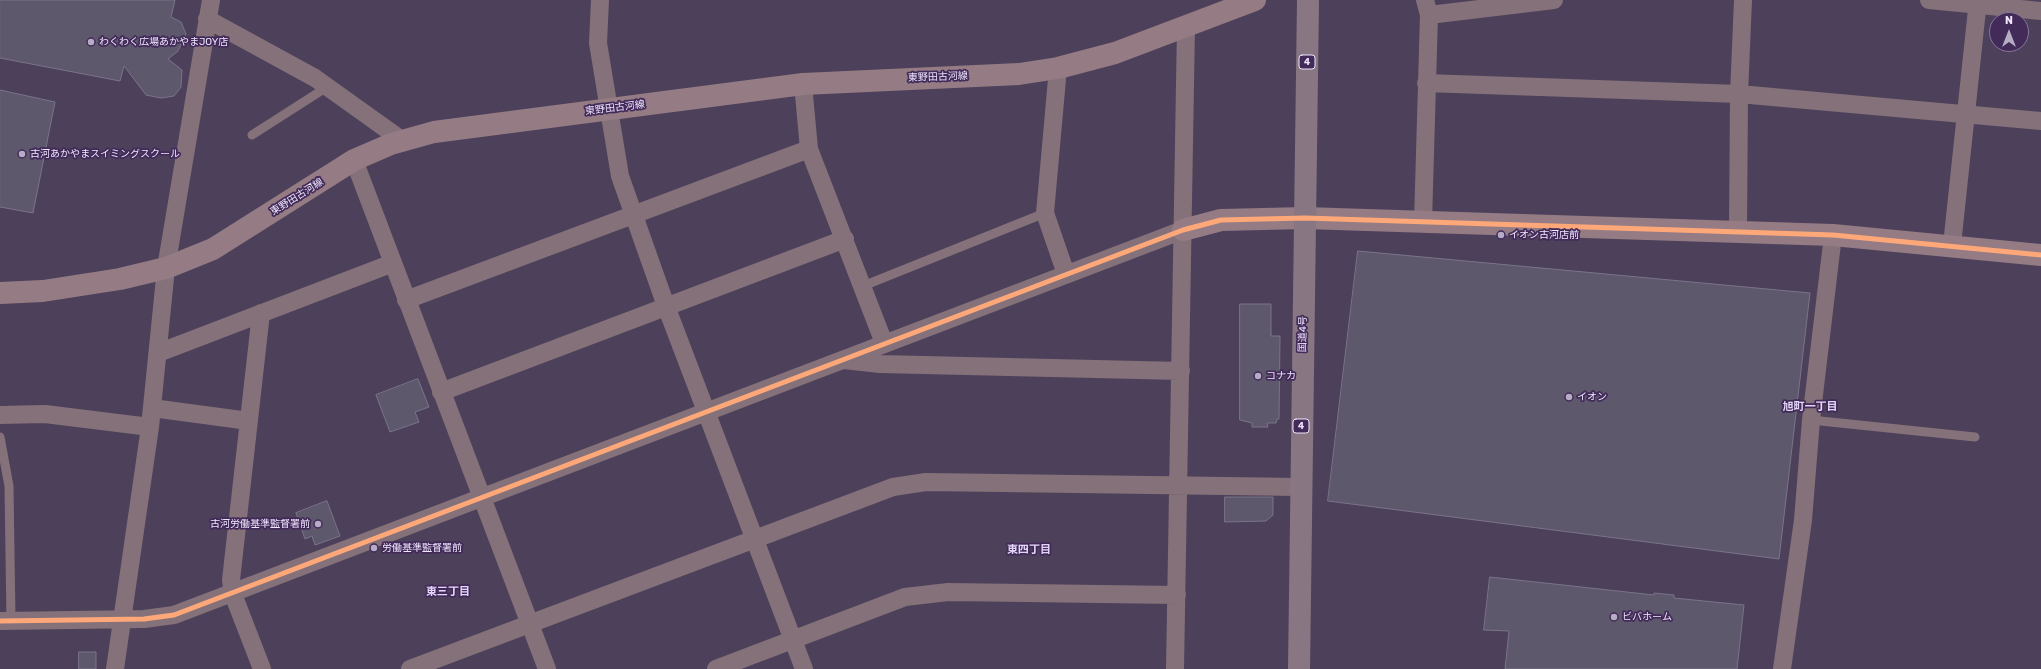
<!DOCTYPE html>
<meta charset="utf-8">
<style>
body{margin:0}
#map{position:relative;width:2041px;height:669px;overflow:hidden;background:#4d405a;font-family:Rubik,sans-serif}
canvas{display:block}
.north{position:absolute;left:1989px;top:12px;width:40px;height:40px;box-sizing:border-box;background:#422a59;border:1px solid #88759b;border-radius:50%;rotate:0deg;font-size:11px;font-weight:700;line-height:16px;text-align:center;color:#f0e6fe}
.north::after{content:'';display:block;margin:auto;width:14px;height:18px;background:#b7acc5;clip-path:polygon(50% 0,100% 100%,50% 72%,0 100%)}
</style>
<div id="map">
<canvas width="2041" height="669"></canvas>
<div class="north">N</div>
</div>
<script>
const g = document.querySelector('canvas').getContext('2d');
g.lineJoin = 'round';
function fillPath(path, color) { g.fillStyle = color; g.fill(path, 'evenodd'); }
function trace(path, color, width, dash) { g.strokeStyle = color; g.lineWidth = width; g.lineCap = dash ? 'butt' : 'round'; g.setLineDash(dash || []); g.stroke(path); }
function drawText(font, color, halo, rows, align = 'center') {
  g.font = font + ' Rubik,"Noto Sans JP",sans-serif'; g.lineWidth = 3.5; g.setLineDash([]); g.textBaseline = 'middle'; g.strokeStyle = halo; g.fillStyle = color; for (const [text, x, y, turn = 0] of rows) {
    g.save(); g.translate(x, y); g.rotate((+turn || 0) * Math.PI / 180); g.textAlign = isNaN(turn) ? turn : align; if (halo) g.strokeText(text, 0, 0); g.fillText(text, 0, 0); g.restore();
  }
}
const building = new Path2D(`
 M 0,0 L 175,0 L 171,17 L 181,22 L 186,34 L 178,51 L 168,59 L 182,70 L 181,87 L 174,96 L 161,98 L 146,95 L 124,66 L 120,81 L 0,58 Z
 M 0,90 L 55,102 L 33,213 L 0,207 Z
 M 1358,251 L 1810,293 L 1779,559 L 1328,501 Z
 M 1240,304 L 1271,304 L 1271,336 L 1280,336 L 1279,419 L 1277,419 L 1276,423 L 1267,423 L 1268,427 L 1252,427 L 1252,423 L 1240,420 Z
 M 418,379 L 429,407 L 415,412 L 419,422 L 390,432 L 376,395 Z
 M 1225,497 L 1273,497 L 1273,515 L 1266,521 L 1225,522 Z
 M 327,501 L 340,536 L 315,545 L 312,536 L 305,539 L 296,513 Z
 M 1490,577 L 1654,595 L 1654,593 L 1674,595 L 1674,598 L 1744,605 L 1737,669 L 1505,669 L 1509,631 L 1484,630 Z
 M 79,652 L 96,652 L 96,669 L 79,669 Z`);
fillPath(building, '#5e586d');
trace(building, '#7a748a', 1);
trace(new Path2D(`
 M 252,135 L 327,87
 M 863,286 L 1045,213
 M 1811,420 L 1975,437
 M 0,437 L 9,486 L 11,621`), '#857179', 9);
trace(new Path2D(`
 M 600,0 L 598,43 L 620,176 L 666,306 L 804,669
 M 1929,0 L 2041,11
 M 1429,15 L 1554,0
 M 207,19 L 315,78 L 403,141
 M 1058,68 L 1045,213 L 1066,274
 M 1426,83 L 1739,94 L 2041,121
 M 803,84 L 809,149 L 884,343
 M 354,160 L 547,669
 M 1423,222 L 1429,15 L 1425,0
 M 1738,231 L 1739,94 L 1743,0
 M 1952,245 L 1978,0
 M 406,300 L 809,149
 M 261,313 L 231,580 L 233,594 L 262,669
 M 158,353 L 393,263
 M 844,360 L 880,364 L 1181,371
 M 441,392 L 845,239
 M 152,408 L 249,421
 M 0,415 L 45,414 L 150,427
 M 0,621 L 144,619 L 174,615 L 1183,230
 M 115,669 L 150,427 L 166,268 L 211,0
 M 410,669 L 893,487 L 926,482 L 1300,487
 M 716,669 L 905,597 L 948,592 L 1177,595
 M 1175,669 L 1186,26
 M 1782,669 L 1803,520 L 1811,420 L 1833,235`), '#857179', 18);
trace(new Path2D(`
 M 1183,230 L 1221,220 L 1305,218 L 1833,235 L 2041,255
 M 0,293 L 43,291 L 120,279 L 166,268 L 213,249 L 354,160 L 391,144 L 434,132 L 803,84 L 1019,74 L 1058,68 L 1115,53 L 1255,0`), '#947b84', 22);
trace(new Path2D(`
 M 1299,669 L 1308,0`), '#887783', 22);
trace(new Path2D(`
 M 0,621 L 144,619 L 174,615 L 1183,230 L 1221,220 L 1305,218 L 1833,235 L 2041,255`), '#fea87a', 5);
for (const [x, y, r, color] of [
 [91,42,4,"#b7acc5"],
 [22,154,4,"#b7acc5"],
 [1501,235,4,"#b7acc5"],
 [1258,376,4,"#b7acc5"],
 [1569,397,4,"#b7acc5"],
 [318,524,4,"#b7acc5"],
 [374,548,4,"#b7acc5"],
 [1614,617,4,"#b7acc5"]
]) { const dot = new Path2D(); dot.arc(x, y, r, 0, 2 * Math.PI); g.fillStyle = color; g.fill(dot); trace(dot, '#422a59', 1.5); }
for (const [x, y, w] of [
 [1307,62,16],
 [1301,426,16]
]) { const box = new Path2D(); box.roundRect(x - w / 2, y - 7, w, 14, 3); g.fillStyle = '#422a59'; g.fill(box); trace(box, '#f0e6fe', 1); }
drawText('bold 9px', '#f0e6fe', null, [
 ["4",1307,62],
 ["4",1301,426]
]);
drawText('10px', '#f0e6fe', '#422a59', [
 ["わくわく広場あかやまJOY店",99,42],
 ["古河あかやまスイミングスクール",30,154],
 ["イオン古河店前",1509,235],
 ["コナカ",1266,376],
 ["イオン",1577,397],
 ["古河労働基準監督署前",310,524,"right"],
 ["労働基準監督署前",382,548],
 ["ビバホーム",1622,617]
], 'left');
drawText('10px', '#f0e6fe', '#422a59', [
 ["東野田古河線",938,77,-2],
 ["東野田古河線",615,108,-7],
 ["東野田古河線",297,197,-32],
 ["国道4号",1303,334,-89]
]);
drawText('bold 11px', '#e4d5f8', '#422a59', [
 ["旭町一丁目",1810,407],
 ["東四丁目",1029,550],
 ["東三丁目",448,592]
]);
</script>
